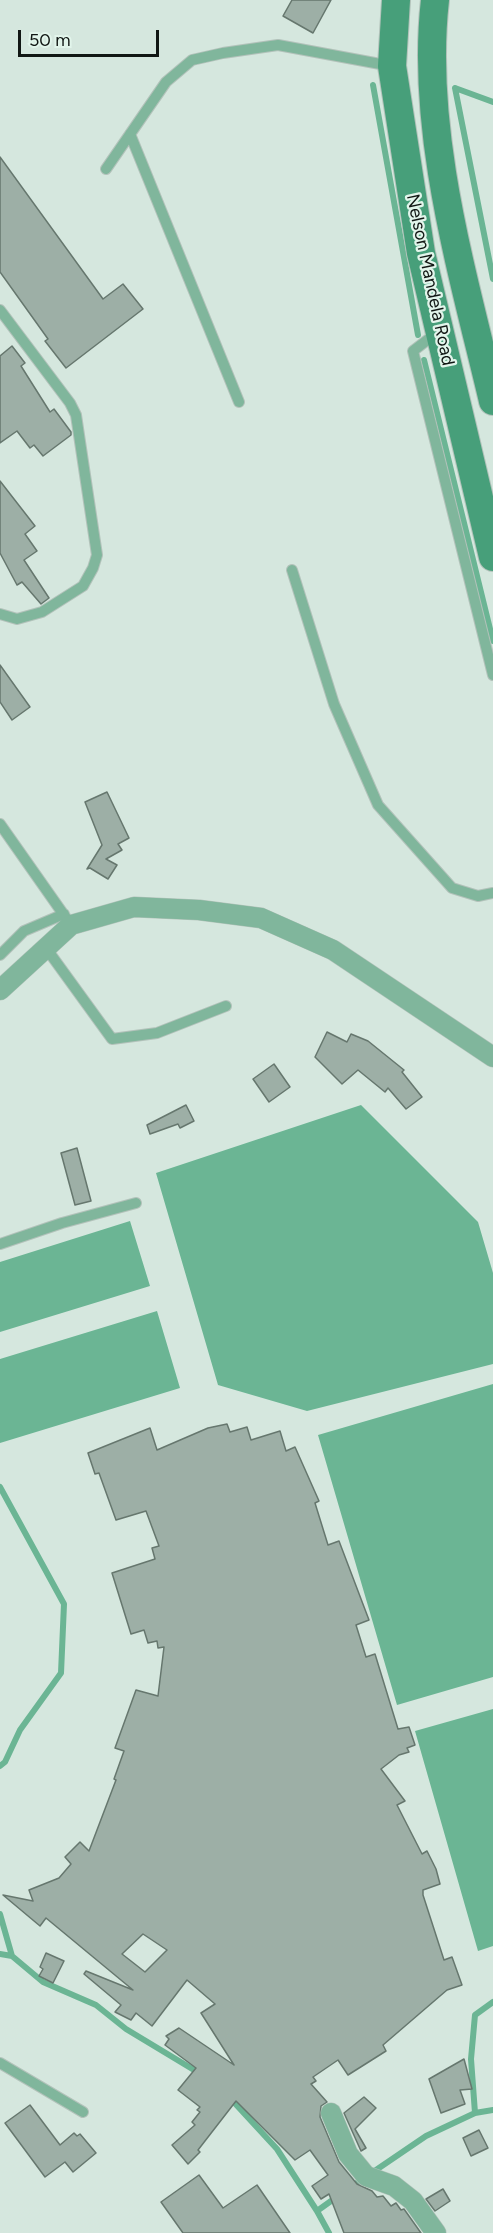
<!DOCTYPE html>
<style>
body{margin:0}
#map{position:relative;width:493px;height:2233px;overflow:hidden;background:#d5e7de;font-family:Figtree,sans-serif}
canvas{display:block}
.scale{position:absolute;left:18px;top:30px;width:141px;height:27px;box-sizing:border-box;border:3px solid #111714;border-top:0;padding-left:8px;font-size:18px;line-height:21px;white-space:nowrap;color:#111714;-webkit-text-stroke:4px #e2f5eb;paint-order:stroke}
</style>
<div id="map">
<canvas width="493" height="2233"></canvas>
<div class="scale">50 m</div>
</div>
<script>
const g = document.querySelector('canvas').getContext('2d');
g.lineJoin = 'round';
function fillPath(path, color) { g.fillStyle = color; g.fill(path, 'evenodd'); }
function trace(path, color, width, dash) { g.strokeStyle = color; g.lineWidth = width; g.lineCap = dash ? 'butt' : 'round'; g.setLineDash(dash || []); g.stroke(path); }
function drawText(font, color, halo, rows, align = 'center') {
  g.font = font + ' Figtree,sans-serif'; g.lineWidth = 4.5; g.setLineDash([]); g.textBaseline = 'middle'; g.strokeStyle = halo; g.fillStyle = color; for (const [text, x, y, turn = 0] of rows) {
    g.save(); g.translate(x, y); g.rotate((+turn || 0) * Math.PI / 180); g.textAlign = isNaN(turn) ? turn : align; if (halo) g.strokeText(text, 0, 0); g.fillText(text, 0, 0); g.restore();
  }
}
fillPath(new Path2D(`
 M 361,1105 L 478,1222 L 493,1273 L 493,1364 L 307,1411 L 218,1385 L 156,1173 Z
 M 130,1221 L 150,1286 L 0,1332 L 0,1262 Z
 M 157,1311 L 180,1388 L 0,1443 L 0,1359 Z
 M 493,1384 L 493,1677 L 397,1705 L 318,1435 Z
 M 493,1709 L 493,1946 L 478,1951 L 415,1731 Z`), '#6bb594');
trace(new Path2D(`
 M 373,85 L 418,335
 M 455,88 L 493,279
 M 455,88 L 493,102
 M 424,360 L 493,641
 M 0,1487 L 64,1604 L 61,1673 L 20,1730 L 5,1762 L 0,1766
 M 0,1914 L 12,1956
 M 0,1954 L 12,1956 L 43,1982 L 96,2005 L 126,2029 L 199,2073
 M 230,2098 L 277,2149 L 317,2211
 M 475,2113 L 493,2110
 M 351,2187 L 426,2136 L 475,2113 L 471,2059 L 475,2015 L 493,2002
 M 329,2233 L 317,2211 L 338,2196`), '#6bb594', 6);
const building = new Path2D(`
 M 292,0 L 331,0 L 313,33 L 283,16 Z
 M 0,157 L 103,299 L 123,284 L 143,309 L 66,368 L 45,341 L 48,339 L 0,272 Z
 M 12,346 L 25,363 L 21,366 L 50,412 L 54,409 L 71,432 L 71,435 L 43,456 L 34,445 L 30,448 L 17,431 L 0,443 L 0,356 Z
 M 0,481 L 35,526 L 25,534 L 37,551 L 24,560 L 49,598 L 41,604 L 22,582 L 17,585 L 0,553 Z
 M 0,665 L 30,707 L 12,720 L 0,702 Z
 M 107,792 L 129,838 L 118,844 L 122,850 L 106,859 L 117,865 L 108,879 L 90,868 L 87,869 L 102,845 L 85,802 Z
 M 327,1032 L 347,1042 L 351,1034 L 368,1041 L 404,1070 L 402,1072 L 422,1097 L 406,1109 L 388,1088 L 385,1092 L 358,1070 L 342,1084 L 315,1057 Z
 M 274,1064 L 290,1087 L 269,1102 L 253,1079 Z
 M 186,1105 L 194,1121 L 180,1128 L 178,1124 L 150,1134 L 147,1125 Z
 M 77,1148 L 91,1201 L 75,1205 L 61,1153 Z
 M 227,1424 L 230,1432 L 247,1427 L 251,1440 L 280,1431 L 286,1451 L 295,1447 L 319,1501 L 315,1503 L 328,1545 L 339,1541 L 369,1620 L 356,1625 L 366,1657 L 375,1654 L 398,1729 L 409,1727 L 415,1745 L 407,1748 L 409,1752 L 399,1755 L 381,1769 L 405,1801 L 397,1805 L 422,1854 L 427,1851 L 436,1869 L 440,1884 L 423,1890 L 423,1895 L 444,1960 L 452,1957 L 462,1985 L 447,1990 L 383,2045 L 386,2051 L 348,2075 L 338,2060 L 313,2077 L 316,2081 L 311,2084 L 327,2102 L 321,2106 L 320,2117 L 339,2162 L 357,2184 L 372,2191 L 377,2197 L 383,2196 L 391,2206 L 396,2203 L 401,2210 L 404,2209 L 421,2233 L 344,2233 L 329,2194 L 321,2199 L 312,2186 L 328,2175 L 310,2150 L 295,2160 L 236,2101 L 198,2150 L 200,2152 L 188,2164 L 172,2145 L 195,2125 L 192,2122 L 200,2112 L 197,2110 L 200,2107 L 178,2090 L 196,2068 L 165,2045 L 169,2039 L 166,2036 L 179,2028 L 234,2065 L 201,2013 L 215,2004 L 187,1980 L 152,2026 L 136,2013 L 131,2020 L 115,2012 L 121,2005 L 84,1974 L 86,1971 L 133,1990 L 46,1918 L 40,1926 L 3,1895 L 33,1901 L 29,1890 L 59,1878 L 71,1864 L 65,1857 L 80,1842 L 89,1851 L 116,1780 L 114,1779 L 124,1751 L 115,1748 L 136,1690 L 158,1696 L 164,1647 L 158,1648 L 157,1641 L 148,1643 L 144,1630 L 131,1634 L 112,1573 L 155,1559 L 152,1548 L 159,1546 L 146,1511 L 116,1520 L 99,1473 L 95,1474 L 88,1453 L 150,1428 L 157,1450 L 208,1428 ZM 143,1934 L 167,1950 L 145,1972 L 122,1954 Z
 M 46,1953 L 64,1961 L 53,1983 L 39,1976 L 43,1969 L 40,1967 Z
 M 464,2059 L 472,2089 L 460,2090 L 465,2104 L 441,2113 L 429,2079 Z
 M 364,2097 L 376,2108 L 355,2129 L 366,2148 L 361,2151 L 344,2113 Z
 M 30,2105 L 60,2145 L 74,2133 L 77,2136 L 80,2134 L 96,2153 L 73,2172 L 65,2162 L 45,2177 L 5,2123 Z
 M 479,2130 L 488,2148 L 471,2156 L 463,2138 Z
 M 199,2175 L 223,2208 L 257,2185 L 290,2233 L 183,2233 L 161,2202 Z
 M 443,2189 L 450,2201 L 435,2211 L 426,2199 Z`);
fillPath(building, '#9dafa6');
trace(building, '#66776e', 1.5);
const service = new Path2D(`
 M 130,134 L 239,402
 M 106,169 L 166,82 L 192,60 L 223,53 L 278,45 L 391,66
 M 0,310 L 70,403 L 76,415 L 97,555 L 93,568 L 83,586 L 42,612 L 17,619 L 0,614
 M 439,331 L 413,351 L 493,675
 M 292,570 L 334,704 L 378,805 L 452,888 L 478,896 L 493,893
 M 0,824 L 71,925
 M 46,948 L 112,1039 L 157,1033 L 226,1006
 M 0,955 L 24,931 L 64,914
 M 0,1244 L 62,1223 L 136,1203
 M 0,2063 L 83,2112`);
const minor = new Path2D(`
 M 0,990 L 71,925 L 134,907 L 199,910 L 261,918 L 333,950 L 493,1057
 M 331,2113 L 348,2154 L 366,2176 L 394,2186 L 413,2201 L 436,2233`);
const secondary = new Path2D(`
 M 396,0 L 392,66 L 421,253 L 493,557
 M 435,0 C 420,132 463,274 493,401`);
trace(service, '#b2c2ba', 12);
trace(minor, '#b2c2ba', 21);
trace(secondary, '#b2c2ba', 30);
trace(service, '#80b69c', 10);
trace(minor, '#80b69c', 20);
trace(secondary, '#479f7a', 28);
drawText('18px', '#111714', '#e2f5eb', [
 ["Nelson Mandela Road",430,280,78]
]);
</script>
